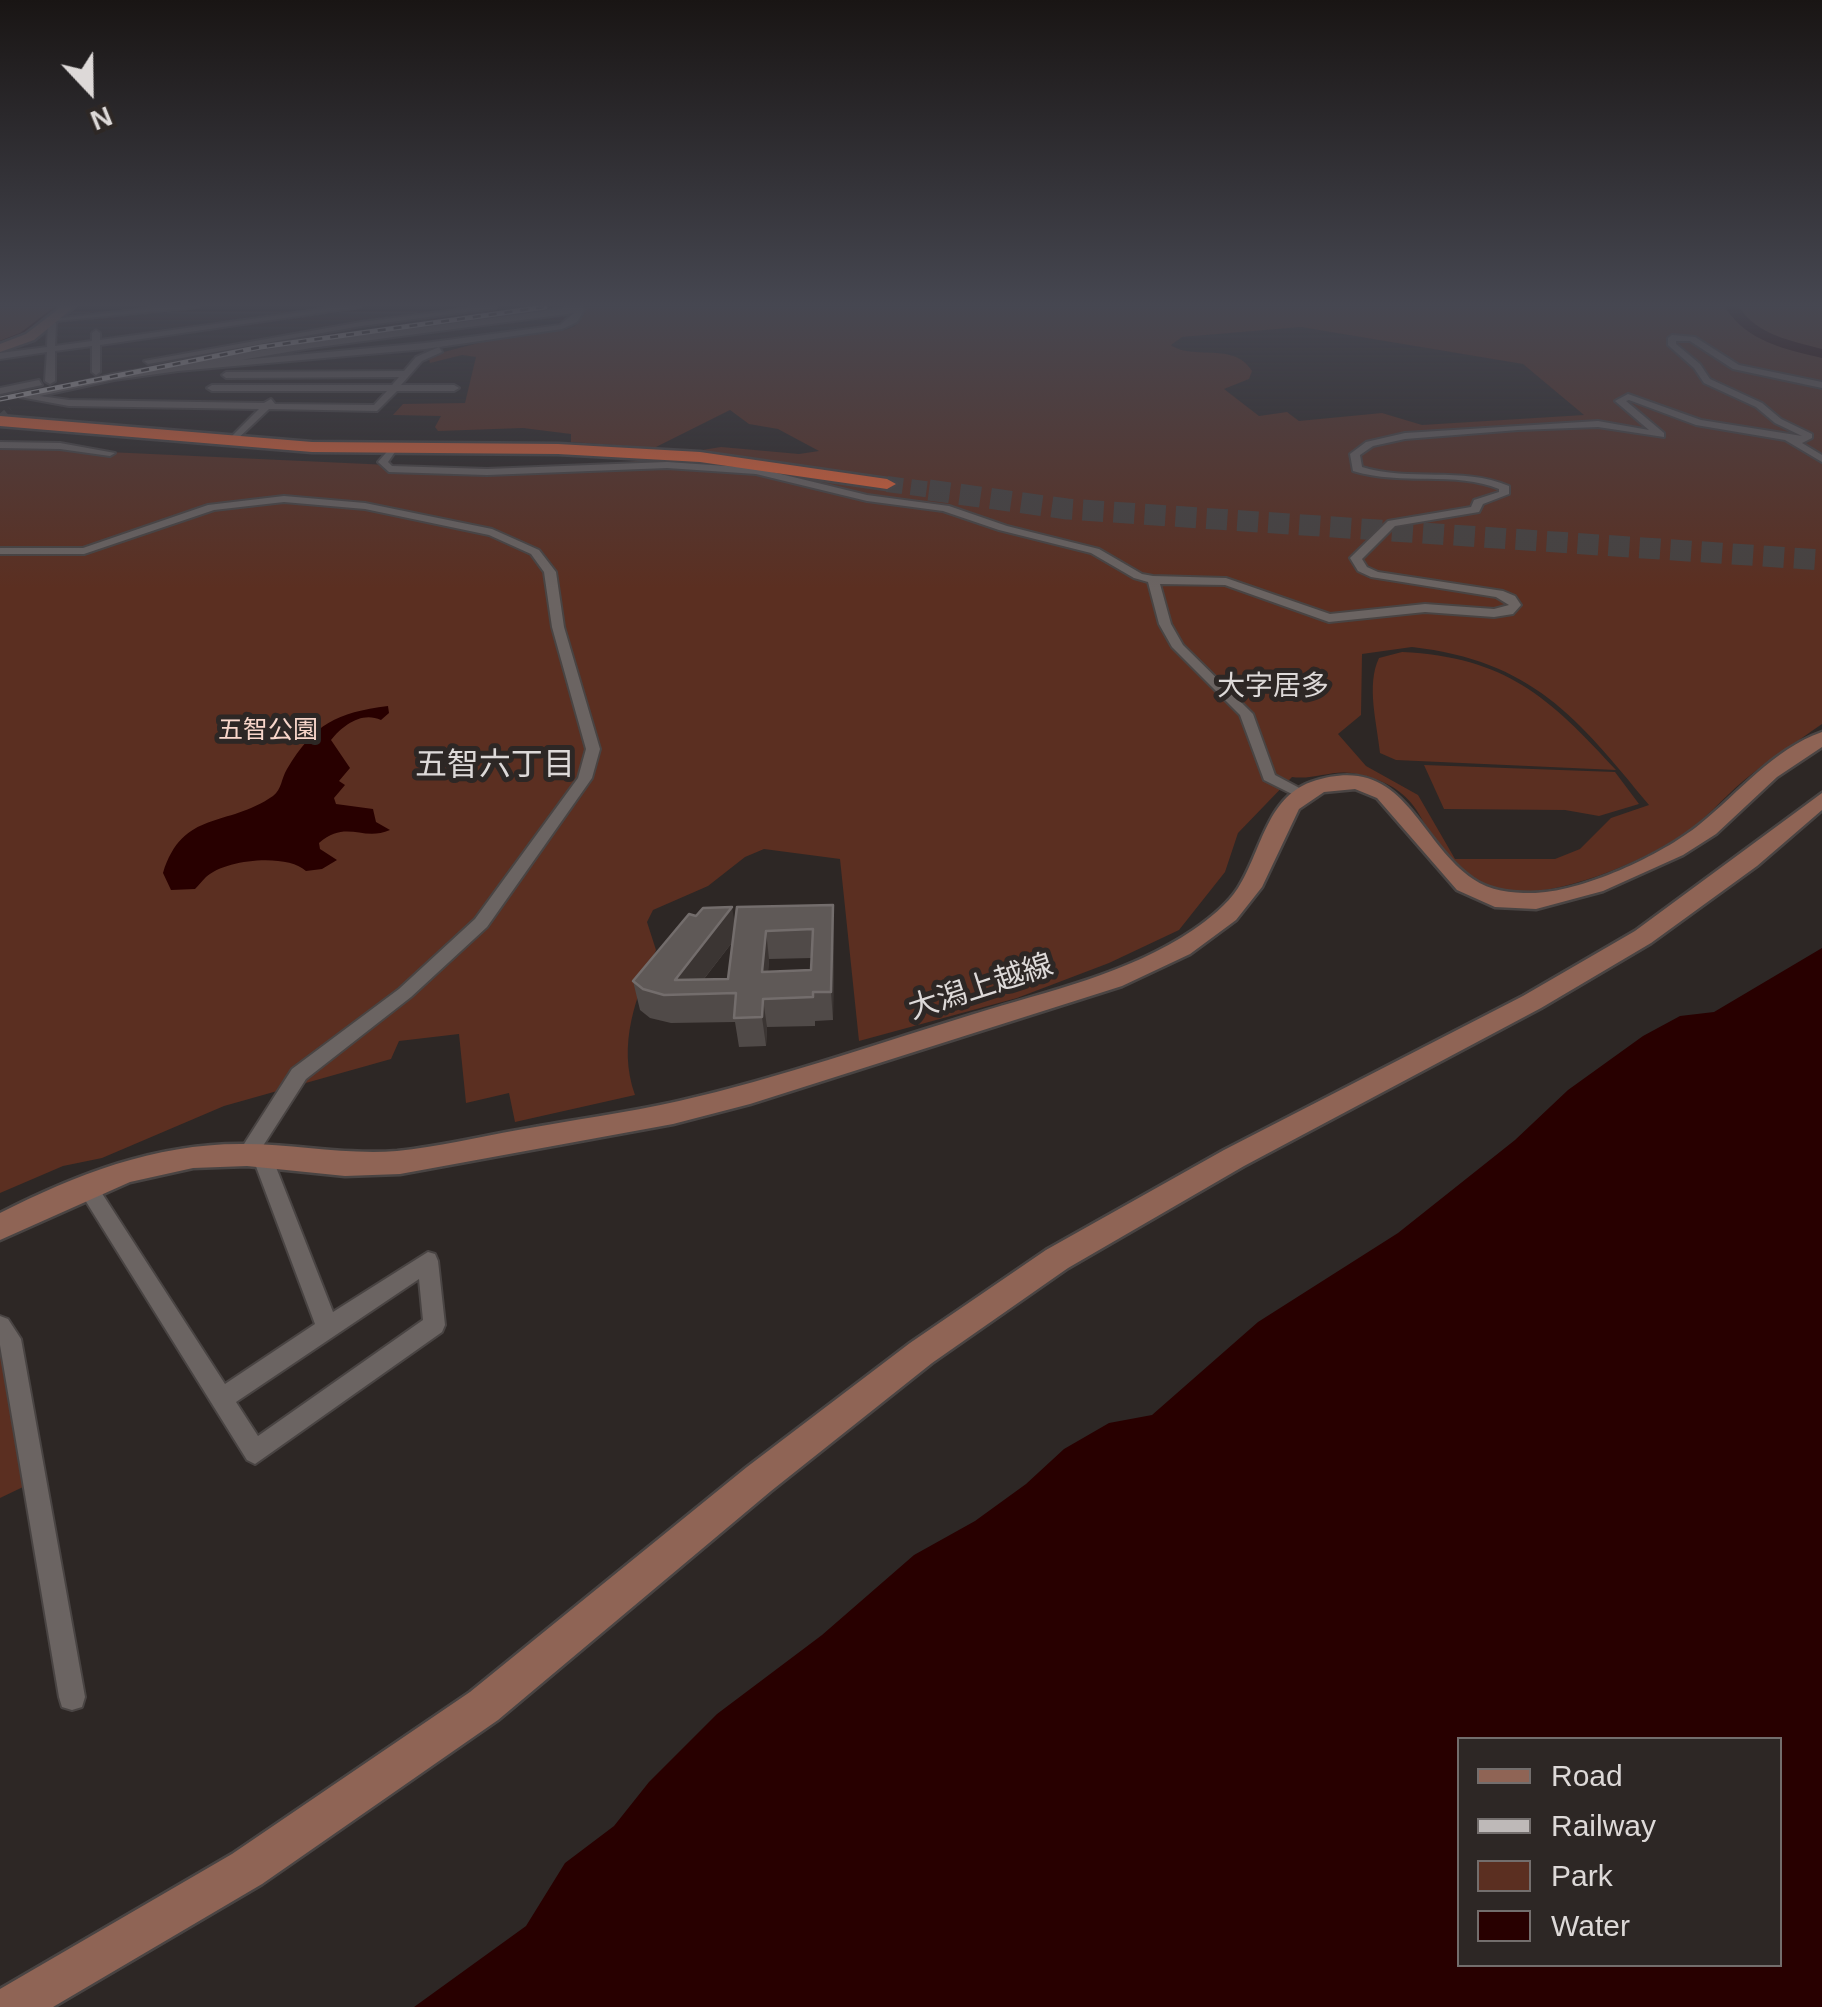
<!DOCTYPE html>
<meta charset="utf-8">
<style>
body{margin:0}
#map{position:relative;width:1822px;height:2007px;overflow:hidden;background:#2d2725;font-family:Arial,sans-serif}
canvas{display:block}
.legend{position:absolute;left:1457px;top:1737px;width:325px;height:230px;box-sizing:border-box;background:#2d2725;border:2px solid #736e6d;margin:0;padding:12px 18px;list-style:none;font-size:30px;color:#ddd9d8}
.legend li{display:flex;align-items:center;gap:20px;height:50px}
.legend b{width:50px;border:2px solid #736e6d}
.north{position:absolute;left:40px;top:40px;width:100px;height:100px;-webkit-text-stroke:8px #2d2725;paint-order:stroke;rotate:158deg;font-size:28px;font-weight:700;line-height:40px;text-align:center;color:#ddd9d8}
.north::after{content:'';display:block;margin:auto;width:35px;height:45px;background:#ddd9d8;clip-path:polygon(50% 0,100% 100%,50% 72%,0 100%)}
</style>
<div id="map">
<canvas width="1822" height="2007"></canvas>
<ul class="legend">
<li><b style="height:12px;background:#8f6455"></b>Road</li>
<li><b style="height:12px;background:#beb9b8"></b>Railway</li>
<li><b style="height:28px;background:#5b2f21"></b>Park</li>
<li><b style="height:28px;background:#280000"></b>Water</li>
</ul>
<div class="north">N</div>
</div>
<script>
const g = document.querySelector('canvas').getContext('2d');
g.lineJoin = 'round';
function fillPath(path, color) { g.fillStyle = color; g.fill(path, 'evenodd'); }
function trace(path, color, width, dash) { g.strokeStyle = color; g.lineWidth = width; g.lineCap = dash ? 'butt' : 'round'; g.setLineDash(dash || []); g.stroke(path); }
function drawText(font, color, halo, rows, align = 'center') {
  g.font = font + ' Arial,"Noto Sans JP",sans-serif'; g.lineWidth = 10; g.setLineDash([]); g.textBaseline = 'middle'; g.strokeStyle = halo; g.fillStyle = color; for (const [text, x, y, turn = 0] of rows) {
    g.save(); g.translate(x, y); g.rotate((+turn || 0) * Math.PI / 180); g.textAlign = isNaN(turn) ? turn : align; if (halo) g.strokeText(text, 0, 0); g.fillText(text, 0, 0); g.restore();
  }
}
fillPath(new Path2D(`
 M 0,307 L 57,307 L 32,331 L 0,344 Z
 M 586,307 L 1822,307 L 1822,724 C 1795,743 1767,761 1742,782 C 1723,798 1705,820 1685,833 C 1635,867 1519,917 1465,878 C 1415,842 1436,788 1352,773 C 1331,770 1313,780 1292,777 L 1238,833 L 1225,872 L 1179,930 L 1109,963 L 1017,998 L 859,1041 L 840,859 L 764,849 L 745,857 L 708,886 L 653,910 L 647,922 L 656,950 C 636,997 617,1044 635,1095 L 515,1122 L 509,1093 L 466,1103 L 459,1034 L 399,1041 L 391,1059 L 224,1106 L 102,1158 L 63,1166 L 0,1193 L 0,447 L 497,470 L 611,465 L 721,447 L 799,454 L 819,451 L 778,429 L 749,424 L 730,410 L 654,448 L 571,442 L 571,434 L 523,428 L 438,431 L 435,427 L 441,416 L 393,415 L 403,404 L 465,403 L 476,357 L 462,355 L 430,363 L 429,359 L 436,354 L 513,334 L 565,330 L 575,326 ZM 1301,327 L 1523,364 L 1584,415 L 1422,425 L 1382,413 L 1299,421 L 1287,412 L 1259,416 L 1224,389 L 1249,379 L 1252,371 C 1234,341 1193,361 1171,345 L 1182,337 ZM 1412,647 C 1532,661 1577,717 1649,805 L 1611,818 L 1580,849 L 1555,859 L 1455,859 L 1418,795 L 1366,766 L 1338,734 L 1361,715 L 1362,654 Z
 M 1402,652 C 1506,657 1549,697 1616,770 L 1396,760 L 1380,753 C 1377,723 1366,685 1379,658 Z
 M 1424,765 L 1615,772 L 1639,804 L 1599,816 L 1565,810 L 1444,809 Z
 M 0,1347 L 23,1487 L 0,1498 Z`), '#5b2f21');
fillPath(new Path2D(`
 M 388,706 L 389,713 L 381,720 C 362,711 343,725 331,740 L 350,768 L 339,781 L 345,785 L 334,798 L 336,804 L 373,809 L 376,822 L 390,830 C 362,842 347,819 319,843 L 320,849 L 337,860 L 322,869 L 306,871 C 287,853 225,859 206,877 C 202,881 199,885 195,889 L 171,890 L 163,873 C 183,809 227,828 273,796 C 282,789 281,779 287,769 C 315,723 336,713 388,706 Z
 M 1822,948 L 1822,2007 L 414,2007 L 526,1926 L 565,1863 L 614,1826 L 649,1782 L 717,1714 L 822,1635 L 914,1555 L 975,1521 L 1026,1484 L 1064,1449 L 1109,1423 L 1152,1415 L 1258,1322 L 1398,1233 L 1515,1140 L 1568,1090 L 1643,1036 L 1680,1016 L 1714,1012 ZM 1460,1740 L 1780,1740 L 1780,1964 L 1460,1964 Z`), '#280000');
trace(new Path2D(`
 M 0,342 L 21,334 L 56,307`), '#280000', 2.5);
fillPath(new Path2D(`
 M 1725,307 L 1739,307 C 1757,335 1792,341 1822,349 L 1822,358 C 1785,349 1747,342 1725,307 Z`), '#280000');
trace(new Path2D(`
 M 0,419 L 11,410`), '#474240', 9, [9, 5]);
trace(new Path2D(`
 M 887,484 L 947,492`), '#474240', 16, [16, 8]);
trace(new Path2D(`
 M 929,490 L 1067,509 L 1822,560`), '#474240', 21, [21, 10]);
const street = new Path2D(`
 M 165,307 L 198,307 L 56,321 L 52,319 Z
 M 338,307 L 360,307 L 100,345 L 100,372 L 96,375 L 92,372 L 92,346 L 55,351 L 55,381 L 50,384 L 45,381 L 47,352 L 0,359 L 0,353 L 47,347 L 48,323 L 52,321 L 56,323 L 55,346 L 92,341 L 92,333 L 96,330 L 100,333 L 100,340 Z
 M 480,307 L 496,308 L 361,326 L 148,364 L 144,361 L 361,322 Z
 M 574,307 L 582,307 L 584,310 L 577,322 L 562,329 L 425,349 L 178,371 L 114,380 L 40,396 L 69,400 L 264,403 L 271,399 L 275,404 L 374,405 L 387,391 L 212,391 L 207,388 L 212,385 L 392,385 L 399,377 L 226,378 L 222,375 L 226,372 L 404,371 L 416,357 L 439,347 L 442,352 L 422,361 L 401,385 L 454,385 L 459,388 L 454,391 L 397,391 L 377,411 L 269,409 L 232,444 L 229,443 L 229,439 L 259,409 L 69,406 L 20,397 L 114,374 L 311,342 ZM 574,313 L 560,325 L 425,343 L 241,360 L 311,348 Z
 M 1672,335 L 1695,337 L 1739,365 L 1822,382 L 1822,388 L 1733,369 L 1690,341 L 1676,341 L 1676,344 L 1700,364 L 1710,379 L 1762,403 L 1781,419 L 1812,434 L 1812,438 L 1802,443 L 1822,455 L 1822,462 L 1785,440 L 1696,425 L 1629,400 L 1626,401 L 1664,433 L 1664,437 L 1598,427 L 1518,430 L 1405,439 L 1373,446 L 1360,455 L 1362,467 C 1410,482 1462,466 1509,486 L 1509,494 L 1483,504 L 1479,512 L 1395,526 L 1362,559 L 1367,567 L 1378,572 L 1503,591 L 1515,596 L 1521,605 L 1513,614 L 1494,617 L 1425,612 L 1329,622 L 1225,585 L 1160,584 L 1171,624 L 1183,645 L 1253,714 L 1275,775 L 1305,791 L 1307,794 L 1300,798 L 1264,780 L 1240,715 L 1172,647 L 1159,624 L 1148,582 L 1134,578 L 1091,553 L 999,530 L 943,511 L 867,501 L 756,474 L 667,468 L 487,475 L 389,472 L 378,462 L 392,446 L 397,449 L 388,462 L 392,466 L 487,469 L 667,462 L 756,468 L 867,495 L 949,506 L 1007,526 L 1099,549 L 1142,574 L 1153,576 L 1226,578 L 1330,614 L 1425,604 L 1494,609 L 1509,605 L 1496,597 L 1371,577 L 1358,571 L 1350,558 L 1388,521 L 1471,507 L 1474,500 L 1499,492 L 1499,489 C 1456,471 1402,486 1353,471 L 1350,454 L 1366,442 L 1405,433 L 1598,421 L 1649,430 L 1615,401 L 1628,394 L 1701,420 L 1802,436 L 1775,423 L 1756,407 L 1704,383 L 1694,368 L 1668,345 L 1668,338 Z
 M 39,380 L 42,385 L 0,394 L 0,388 Z
 M 0,442 L 60,443 L 115,453 L 110,456 L 60,449 L 0,448 Z
 M 284,496 L 365,503 L 492,529 L 539,550 L 556,572 L 564,627 L 600,749 L 592,778 L 487,927 L 411,997 L 306,1079 L 261,1149 L 269,1151 L 272,1157 L 333,1312 L 428,1252 L 435,1254 L 438,1261 L 445,1325 L 442,1332 L 255,1464 L 247,1460 L 77,1187 L 80,1181 L 87,1179 L 94,1181 L 225,1384 L 315,1324 L 254,1161 L 247,1163 L 240,1161 L 237,1155 L 292,1069 L 399,989 L 475,919 L 578,778 L 586,749 L 552,627 L 544,572 L 531,554 L 489,535 L 365,509 L 284,502 L 214,510 L 84,554 L 0,554 L 0,548 L 83,548 L 208,505 ZM 419,1279 L 423,1320 L 258,1436 L 236,1402 Z
 M 0,1316 L 8,1319 L 21,1339 L 85,1697 L 82,1707 L 72,1710 L 62,1707 L 59,1697 L 0,1345 Z`);
const secondary = new Path2D(`
 M 61,307 L 74,307 L 34,340 L 0,352 L 0,344 L 26,334 Z
 M 1822,732 L 1822,747 L 1777,777 L 1716,834 L 1683,855 L 1603,891 L 1536,909 L 1495,907 L 1457,890 L 1377,798 L 1355,789 L 1324,792 L 1299,809 L 1262,887 L 1236,920 L 1190,954 L 1122,986 L 750,1104 L 673,1124 L 400,1174 L 345,1176 L 247,1166 L 193,1168 L 130,1182 L 0,1240 L 0,1213 C 77,1174 157,1143 244,1144 C 295,1144 345,1155 397,1151 C 437,1147 478,1137 518,1130 C 572,1120 626,1113 679,1101 C 779,1078 876,1044 974,1014 C 1048,991 1128,974 1193,930 C 1209,919 1227,905 1238,888 C 1261,853 1266,798 1311,782 C 1404,750 1416,840 1473,879 C 1490,891 1511,893 1531,893 C 1581,893 1662,855 1700,824 C 1739,793 1773,749 1822,732 Z
 M 1822,793 L 1822,810 L 1757,866 L 1651,943 L 1541,1008 L 1244,1166 L 1068,1268 L 932,1363 L 771,1491 L 498,1720 L 262,1884 L 53,2007 L 0,2007 L 0,1989 L 232,1854 L 470,1692 L 747,1467 L 910,1343 L 1046,1250 L 1224,1150 L 1523,996 L 1635,931 Z`);
const highway = new Path2D(`
 M 0,416 L 312,442 L 558,444 L 700,452 L 887,479 L 896,484 L 887,489 L 700,462 L 558,454 L 312,452 L 0,426 Z`);
trace(street, '#494443', 4);
trace(secondary, '#494443', 5);
trace(highway, '#494443', 5);
fillPath(street, '#6b6462');
fillPath(secondary, '#8f6455');
fillPath(highway, '#e46337');
const rail = new Path2D(`
 M 0,399 L 261,347 L 545,307`);
trace(rail, '#beb9b8', 5);
trace(rail, '#2d2725', 2.5, [8]);
fillPath(new Path2D(`
 M 833,905 L 834,934 L 833,1020 L 815,1021 L 815,1026 L 767,1027 L 766,1046 L 739,1047 L 735,1022 L 671,1023 L 650,1018 L 640,1010 L 633,981 L 735,923 ZM 733,941 L 728,979 L 704,979 L 731,944 ZM 812,958 L 811,970 L 768,972 L 769,959 Z`), '#504a48');
fillPath(new Path2D(`
 M 833,905 L 834,934 L 833,1020 L 831,992 Z
 M 732,907 L 737,936 L 692,994 L 675,980 Z
 M 766,931 L 769,959 L 766,1001 L 762,972 Z
 M 763,999 L 767,1027 L 766,1046 L 762,1017 Z`), '#3b3533');
const building = new Path2D(`
 M 833,905 L 831,992 L 813,992 L 813,997 L 763,999 L 762,1017 L 734,1018 L 736,993 L 664,995 L 643,989 L 633,981 L 689,914 L 696,916 L 703,908 L 732,907 L 675,980 L 728,979 L 737,907 ZM 813,929 L 811,970 L 762,972 L 766,931 Z`);
fillPath(building, '#5f5957');
trace(building, '#736d6c', 2.5);
const sky = g.createLinearGradient(0, 0, 0, 588);
sky.addColorStop(0, '#191514');
sky.addColorStop(0.52, '#464751');
sky.addColorStop(1, '#46475100');
g.fillStyle = sky;
g.fillRect(0, 0, 1822, 588);
drawText('25px', '#f8d6ca', '#2d2725', [
 ["五智公園",268,731]
]);
drawText('28px', '#ddd9d8', '#2d2725', [
 ["大字居多",1273,687]
]);
drawText('30px', '#ddd9d8', '#2d2725', [
 ["大潟上越線",981,988,-18]
]);
drawText('32px', '#ddd9d8', '#2d2725', [
 ["五智六丁目",495,766]
]);
</script>
